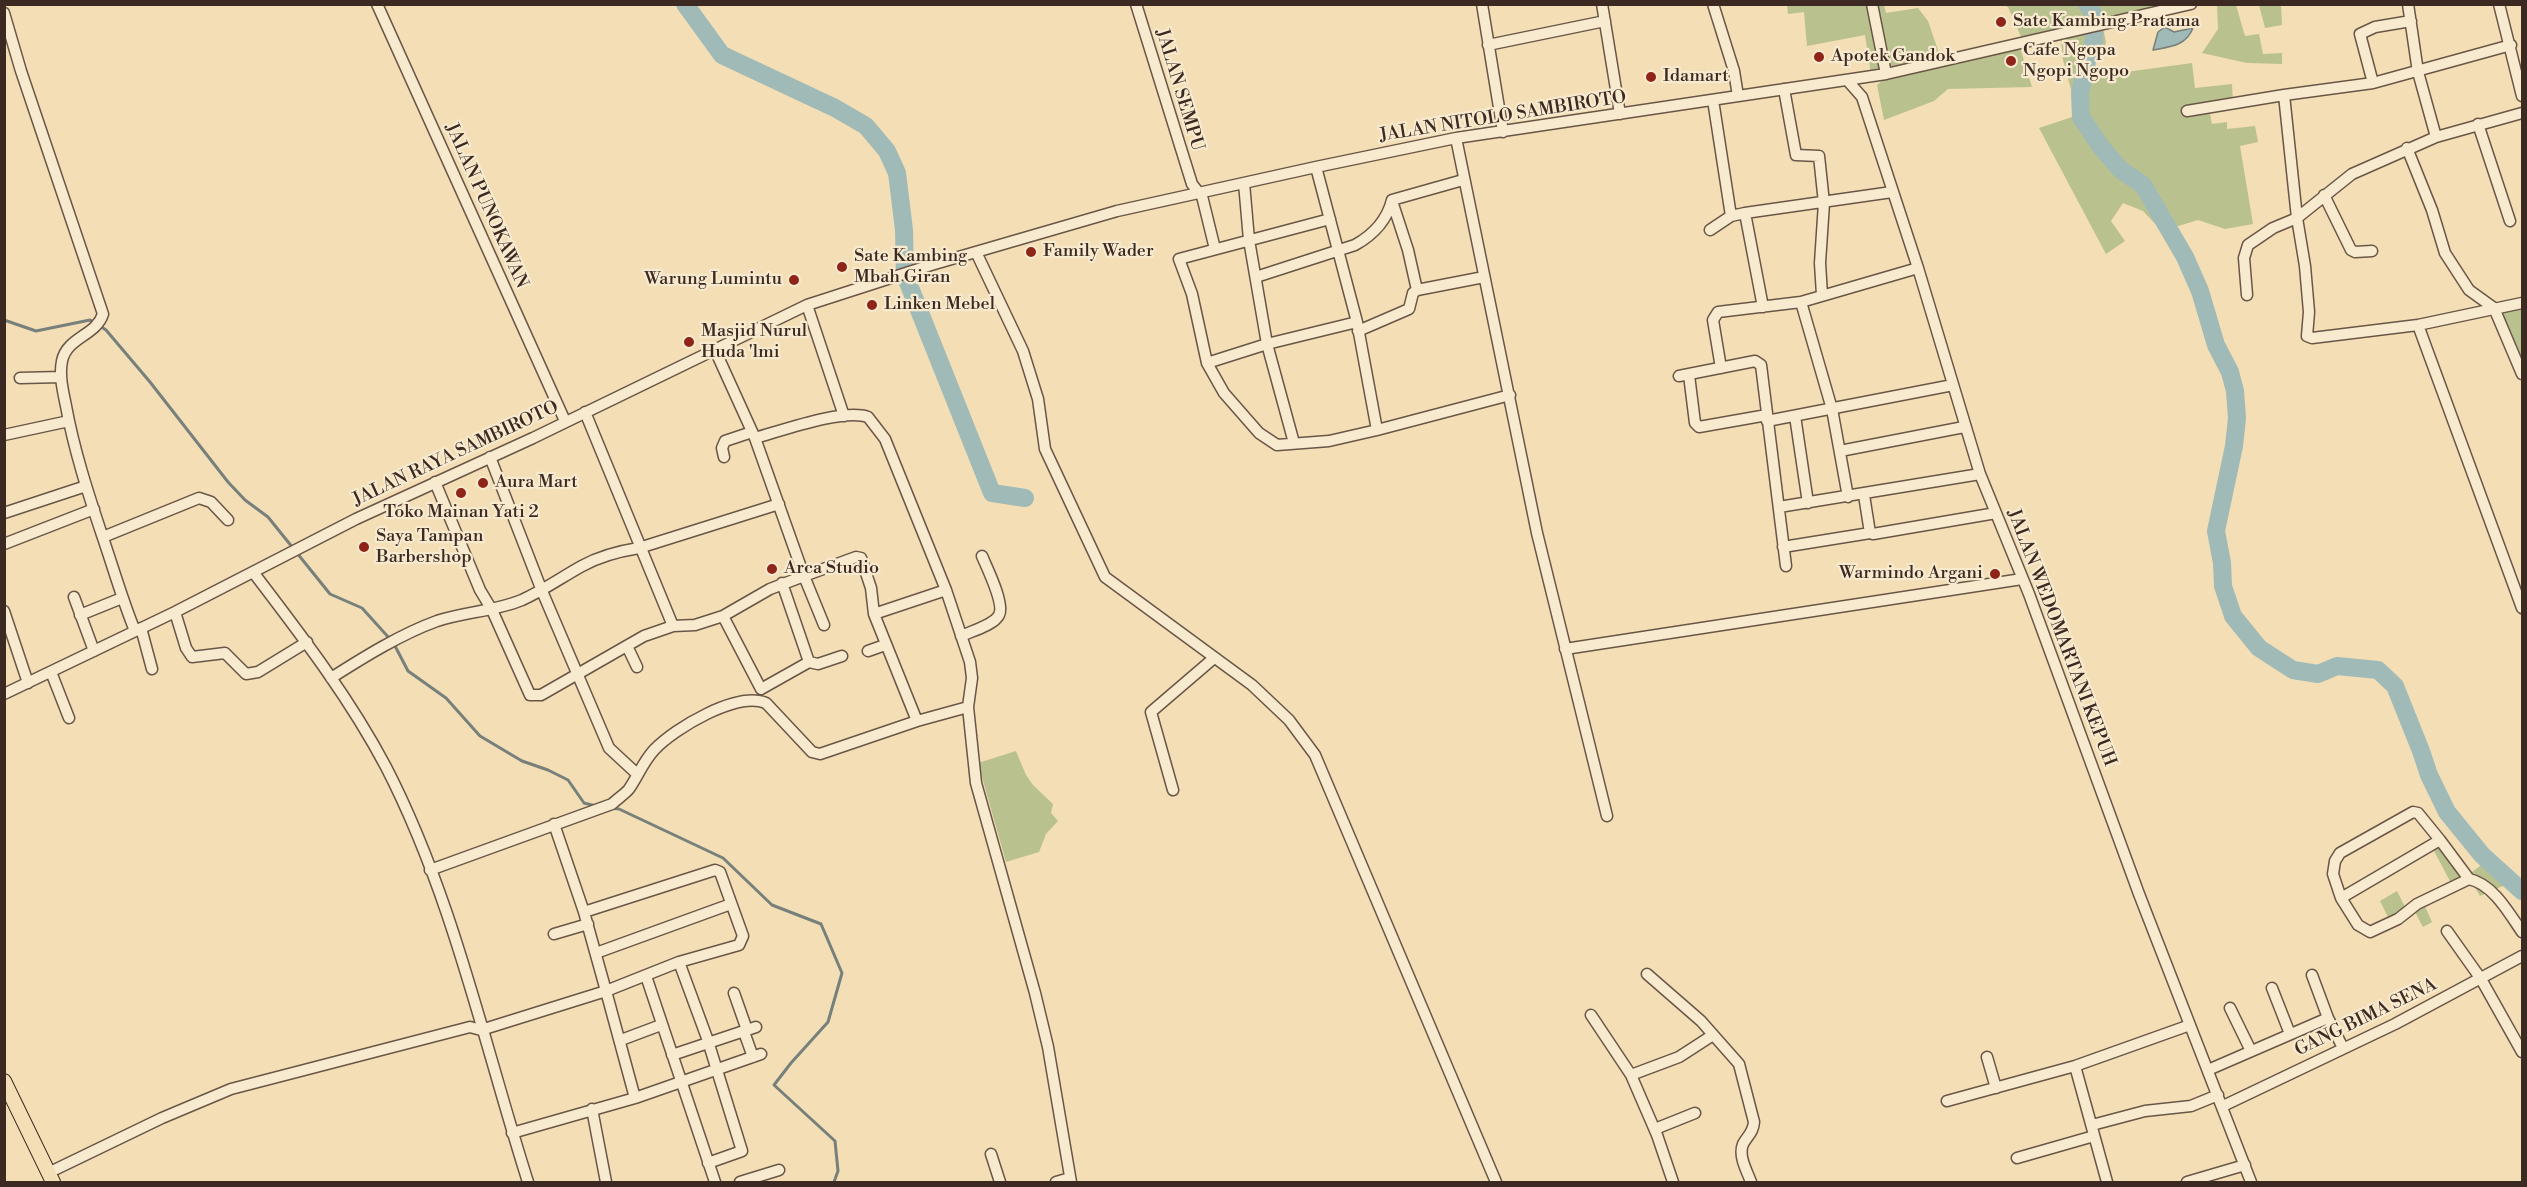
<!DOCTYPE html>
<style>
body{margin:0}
#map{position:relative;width:2527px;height:1187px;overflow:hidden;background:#f3deb5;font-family:"Libre Bodoni",serif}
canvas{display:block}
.frame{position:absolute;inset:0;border:6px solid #3c2922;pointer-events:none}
</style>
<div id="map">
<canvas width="2527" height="1187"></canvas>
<div class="frame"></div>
</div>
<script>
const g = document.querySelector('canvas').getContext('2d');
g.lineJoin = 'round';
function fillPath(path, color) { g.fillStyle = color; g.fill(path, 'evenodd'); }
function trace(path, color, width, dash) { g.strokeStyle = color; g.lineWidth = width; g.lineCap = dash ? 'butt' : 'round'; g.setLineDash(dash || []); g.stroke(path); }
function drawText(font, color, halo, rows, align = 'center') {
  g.font = font + ' "Libre Bodoni",serif'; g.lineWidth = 4.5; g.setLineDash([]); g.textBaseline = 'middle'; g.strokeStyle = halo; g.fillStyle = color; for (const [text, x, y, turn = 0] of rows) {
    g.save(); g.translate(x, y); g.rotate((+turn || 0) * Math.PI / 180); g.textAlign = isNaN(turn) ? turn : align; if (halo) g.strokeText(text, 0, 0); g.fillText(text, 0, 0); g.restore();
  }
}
fillPath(new Path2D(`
 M 1787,5 L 1884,5 L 1886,13 L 1918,8 L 1928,21 L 1940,56 L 1893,66 L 1871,74 L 1865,35 L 1807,46 L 1804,12 L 1788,14 Z
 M 2004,5 L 2150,5 L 2154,11 L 2102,22 L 2106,43 L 2095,63 L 2097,76 L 2192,63 L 2195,88 L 2232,84 L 2233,104 L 2209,108 L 2212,124 L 2227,122 L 2227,129 L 2255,126 L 2258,142 L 2240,146 L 2253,224 L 2225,229 L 2198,220 L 2162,231 L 2143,211 L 2123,203 L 2111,221 L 2125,241 L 2106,254 L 2039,128 L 2078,115 L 2063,60 L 2060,31 L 2022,39 L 2008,7 Z
 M 2217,5 L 2236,5 L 2245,36 L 2259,34 L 2263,54 L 2282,53 L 2282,64 L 2247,63 L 2202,53 L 2218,29 Z
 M 2259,5 L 2281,5 L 2282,25 L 2265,28 Z
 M 2019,44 L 2032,87 L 1948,89 L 1934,101 L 1884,120 L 1877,85 L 1888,76 Z
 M 2522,298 L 2522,370 L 2496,309 Z
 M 1016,751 L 1026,775 L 1033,785 L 1053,804 L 1051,813 L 1058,821 L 1046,834 L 1039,852 L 1006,862 L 978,763 Z
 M 2440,843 L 2466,877 L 2452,885 L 2432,847 Z
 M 2484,863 L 2505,885 L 2480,896 L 2468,875 Z
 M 2397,891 L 2407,911 L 2390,921 L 2380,901 Z
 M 2423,902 L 2432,922 L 2423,927 L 2413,908 Z`), '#b9c18e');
const water = new Path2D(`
 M 2165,27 L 2174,32 L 2193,28 C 2186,46 2170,47 2153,50 L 2158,32 Z`);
fillPath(water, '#9fbab7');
trace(water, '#77807b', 1.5);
trace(new Path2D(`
 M 4,320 L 36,331 L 90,320 L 94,323
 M 100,326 L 106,330 L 150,382 L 228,482 L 245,500 L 268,517 L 330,594 L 362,608 L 390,639
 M 394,644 L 408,671 L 446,698 L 480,736 L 522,761 L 548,770 L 568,780 L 584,803 L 596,806
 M 611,808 L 619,809 L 723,858 L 772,905 L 821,924 L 842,973 L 828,1022 L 791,1063 L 774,1085 L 835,1141 L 838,1171 L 834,1182`), '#77807b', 3);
trace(new Path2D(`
 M 685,4 L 722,55 L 835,108 L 866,126 L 887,151 L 897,173 L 904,230 L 905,275 L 992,493 L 1025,498
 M 2087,4 L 2094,15 L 2094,41 L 2087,61 L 2080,93 L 2081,117 L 2101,147 L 2121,170 L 2143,185 L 2185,257 L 2200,291 L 2216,345 L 2230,372 L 2235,391 L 2237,418 L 2234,446 L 2216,531 L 2222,563 L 2223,586 L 2233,616 L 2259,648 L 2293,670 L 2318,674 L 2337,666 L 2378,670 L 2395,686 L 2421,751 L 2429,775 L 2447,812 L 2482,855 L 2522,891`), '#9fbab7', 18);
const minor = new Path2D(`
 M 377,4 L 565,421
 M 1136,4 L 1192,184 L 1199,193
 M 1482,4 L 1503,132
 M 1602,4 L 1620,114
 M 1713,4 L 1734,71 L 1738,96
 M 1872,4 L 1886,74
 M 2408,4 L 2418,72 L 2436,137
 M 2499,4 L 2522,96
 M 4,13 L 21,71 L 103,314 C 96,336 67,337 62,361 C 59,376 63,391 66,406 C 74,450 88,493 102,535 C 113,567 122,599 135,631
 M 1488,45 L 1605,21
 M 1847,80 L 1862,97 L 1918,268 L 1980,474 L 2029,594 L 2139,894 L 2251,1182
 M 2373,83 L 2360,34 L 2375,27 L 2411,21
 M 1784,89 L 1796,155 L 1819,156 L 1824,203 L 1820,263 L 1822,295
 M 2284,95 L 2297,218 L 2305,266 L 2309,312 L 2307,336 L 2312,338 L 2418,325 L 2522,303
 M 1713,100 L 1731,216
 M 2187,111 L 2284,95 L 2373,83 L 2511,45
 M 2478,124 L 2510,221
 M 1456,138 L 1537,533 L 1607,816
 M 2407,148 L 2432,210 L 2445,253 L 2469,290 L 2494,308 L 2522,374
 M 1316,167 L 1357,322 L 1377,430 L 1510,395
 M 1244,183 L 1249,240 L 1267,344 L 1294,443
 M 1201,192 L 1215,249
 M 2324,195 L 2351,250 L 2355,252 L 2372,251
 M 1392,201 L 1408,250 L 1417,290
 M 1745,213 L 1763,307
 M 1330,219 L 1179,259 L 1192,294 L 1207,363 L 1224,393 L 1259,433 L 1277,445 L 1329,441 L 1377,430
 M 1710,230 L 1731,216 L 1745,213 L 1892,192
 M 976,252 L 1023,351 L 1038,399 L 1045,449 L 1105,577 L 1252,685 L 1289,720 L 1315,755 L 1496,1182
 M 1256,277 L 1355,245 C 1373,235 1387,220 1392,200 L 1463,180
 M 2247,295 L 2244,258 L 2248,245 L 2273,228 L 2297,218 L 2352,174 L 2436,137 L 2522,113
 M 1801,302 L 1832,409 L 1848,497
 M 807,305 L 844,416
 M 2418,325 L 2522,608
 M 1358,331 L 1409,309 L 1413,293 L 1417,290 L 1484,277
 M 1207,363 L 1267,344 L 1357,322
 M 1721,368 L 1713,320 L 1718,312 L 1801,302 L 1918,268
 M 1689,375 L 1695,423 L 1699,427 L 1767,415
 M 1679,376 L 1755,361 L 1761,365 L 1786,566
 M 20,378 L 61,377
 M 585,412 L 673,626
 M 1795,416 L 1808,503
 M 1767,421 L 1953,385
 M 4,435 L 69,421
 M 755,438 C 781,431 844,408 868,417 L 885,439 L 946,590 L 970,662 L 972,678 L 968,707 L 917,721
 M 1840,451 L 1964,427
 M 490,457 L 542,591 L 609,748 L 636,773
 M 724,457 L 722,448 L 725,441 L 752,432
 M 435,482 L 480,590 L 492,610 L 530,695 L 541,695 L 644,636 L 673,626 L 695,625 L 723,616 L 770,589 L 804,576 L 824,625
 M 1779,507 L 1980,474
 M 4,513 L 86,486
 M 1870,533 L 1873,534 L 1996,513
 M 103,537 L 199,498 L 211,502 L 228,520
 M 4,544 L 94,509
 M 1783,547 L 1870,533 L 1864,495
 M 253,572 C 301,635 349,697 386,767 C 453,897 484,1044 528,1182
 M 74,597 L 94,651
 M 4,611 L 28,683
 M 175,612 L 186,648 L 192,657 L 225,653 L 246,674 L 258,672 L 307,642
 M 874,614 L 946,590
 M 80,615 L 122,598
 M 723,616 L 761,689 L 809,662 L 782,583
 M 141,628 L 152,669
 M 961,636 C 972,631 994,625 999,615 C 1005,604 987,568 982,556
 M 627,646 L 637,667
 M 1565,649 L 2022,579
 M 868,651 L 885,645
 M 809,662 L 818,664 L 842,656
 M 51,672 L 69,718
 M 331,678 C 364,657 401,634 437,621 C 465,612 495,611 522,600 C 544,590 562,577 582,566 C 600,556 620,551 639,548 L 779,504
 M 4,694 L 175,612 L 356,519 L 533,438 L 807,305 L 931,265 L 1117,211 L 1316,167 L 1456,138 L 1886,74 L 2191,4
 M 968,707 L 976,783 L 1035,993 L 1048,1047 L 1071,1182
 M 1173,790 L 1151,712 L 1214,658
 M 2440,840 L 2418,813 L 2413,812 L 2340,853 L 2335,861 L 2333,874 L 2341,898 L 2358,925 L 2370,932 L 2398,919 L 2417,904 L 2469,879 C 2493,884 2509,913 2522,932
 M 430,870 L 612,804 C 617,799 625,794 629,789 C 638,776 643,762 654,750 C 675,728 737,691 766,703 L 812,752 L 820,754 L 917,721 L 874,614 L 871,588 L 861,558 L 856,557 L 804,576 L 755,438 L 715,350
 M 2341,898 L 2440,840 L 2469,879
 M 584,912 L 715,870 L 720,872 L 743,936 L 739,945 L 679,962 L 606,991 L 635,1098
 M 2447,931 L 2481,979 L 2522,1052
 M 554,934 L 588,924
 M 596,953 L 731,904
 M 679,962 L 707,1038 L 742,1151 L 708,1163
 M 1647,974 L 1701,1021 L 1739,1064 L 1754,1122 C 1753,1133 1748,1135 1743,1144 C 1738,1156 1747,1171 1751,1182
 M 646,976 L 715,1182
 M 2272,988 L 2290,1034
 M 734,993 L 747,1030
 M 2230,1008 L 2251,1051
 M 1591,1015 L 1631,1075 L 1657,1135 L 1673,1182
 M 2328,1018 L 2343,1048
 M 744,1032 L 753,1057
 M 621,1040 L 661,1025
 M 672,1055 L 756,1027
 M 1987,1057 L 1996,1088
 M 2075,1066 L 2107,1182
 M 2208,1070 L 2328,1018 L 2312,975
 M 1631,1075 L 1679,1057 L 1713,1035
 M 1947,1101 L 2075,1066 L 2190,1025
 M 2223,1106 L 2395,1024 L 2522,956
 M 592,1109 L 606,1182
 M 2092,1125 L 2145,1111 L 2191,1106 L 2218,1095
 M 1655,1129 L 1695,1113
 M 512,1133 L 635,1098 L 761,1054
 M 991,1154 L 1000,1182
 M 2017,1158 L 2094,1136
 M 48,1173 L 162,1118 L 231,1089 L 470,1027 L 481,1030 L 606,991 L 584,912 L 554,824
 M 740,1182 L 779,1170
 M 1056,1182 L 1070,1178
 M 2187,1182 L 2245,1165`);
const major = new Path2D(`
 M 4,1081 L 53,1182`);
trace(minor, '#6a5647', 13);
trace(major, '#3c2922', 16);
trace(minor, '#f7eacf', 10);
trace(major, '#f3deb5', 14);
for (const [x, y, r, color] of [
 [2001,22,6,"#8f2418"],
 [1819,57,6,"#8f2418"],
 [2011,61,6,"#8f2418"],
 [1651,77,6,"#8f2418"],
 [1031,252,6,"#8f2418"],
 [842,267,6,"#8f2418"],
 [794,280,6,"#8f2418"],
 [872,305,6,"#8f2418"],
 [689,342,6,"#8f2418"],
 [483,483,6,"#8f2418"],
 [461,493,6,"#8f2418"],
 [364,547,6,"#8f2418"],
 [772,569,6,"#8f2418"],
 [1995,574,6,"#8f2418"]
]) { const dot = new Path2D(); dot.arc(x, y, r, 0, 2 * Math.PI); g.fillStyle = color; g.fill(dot); trace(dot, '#f7eacf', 2); }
drawText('18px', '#3c2922', '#f7eacf', [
 ["Sate Kambing Pratama",2013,22],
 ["Cafe Ngopa",2023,51],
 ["Ngopi Ngopo",2023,72],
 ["Apotek Gandok",1831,57],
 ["Idamart",1663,77],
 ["Family Wader",1043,252],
 ["Sate Kambing",854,257],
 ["Mbah Giran",854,278],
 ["Warung Lumintu",782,280,"right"],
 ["Linken Mebel",884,305],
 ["Masjid Nurul",701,332],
 ["Huda 'lmi",701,353],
 ["Aura Mart",495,483],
 ["Toko Mainan Yati 2",461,513,"center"],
 ["Saya Tampan",376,537],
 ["Barbershop",376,558],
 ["Arca Studio",784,569],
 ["Warmindo Argani",1983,574,"right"]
], 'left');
drawText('18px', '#3c2922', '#f7eacf', [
 ["JALAN SEMPU",1179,90,73],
 ["JALAN NITOLO SAMBIROTO",1503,117,-9],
 ["JALAN PUNOKAWAN",486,206,66],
 ["JALAN RAYA SAMBIROTO",456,454,-25],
 ["JALAN WEDOMARTANI KEPUH",2061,638,69],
 ["GANG BIMA SENA",2366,1018,-26]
]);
</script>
